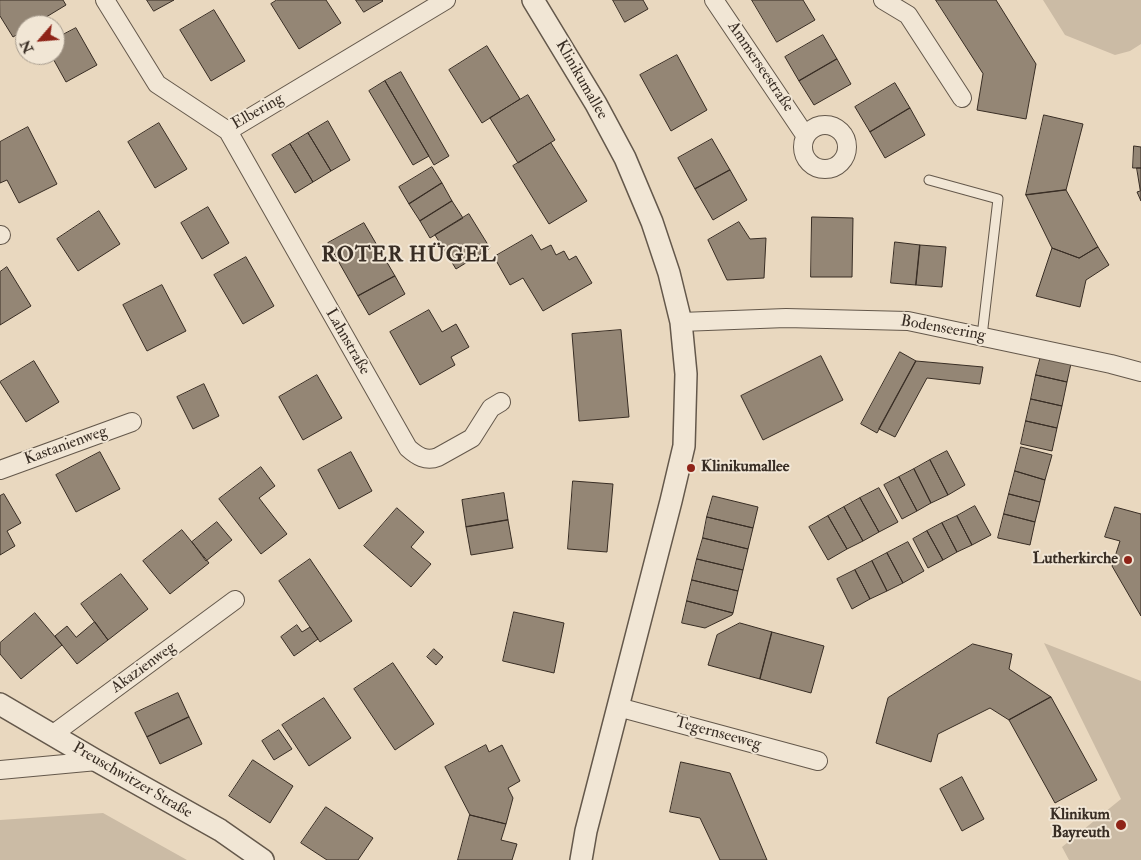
<!DOCTYPE html>
<meta charset="utf-8">
<style>
body{margin:0}
#map{position:relative;width:1141px;height:860px;overflow:hidden;background:#e9d8bf;font-family:"IM FELL Double Pica",serif}
canvas{display:block}
.north{position:absolute;left:15px;top:15px;width:50px;height:50px;box-sizing:border-box;background:#f1e6d5;border:1px solid #a79c8e;border-radius:50%;rotate:243deg;font-size:14px;font-weight:700;line-height:20px;text-align:center;color:#382d24}
.north::after{content:'';display:block;margin:auto;width:18px;height:22px;background:#8f2418;clip-path:polygon(50% 0,100% 100%,50% 72%,0 100%)}
</style>
<div id="map">
<canvas width="1141" height="860"></canvas>
<div class="north">N</div>
</div>
<script>
const g = document.querySelector('canvas').getContext('2d');
g.lineJoin = 'round';
function fillPath(path, color) { g.fillStyle = color; g.fill(path, 'evenodd'); }
function trace(path, color, width, dash) { g.strokeStyle = color; g.lineWidth = width; g.lineCap = dash ? 'butt' : 'round'; g.setLineDash(dash || []); g.stroke(path); }
function drawText(font, color, halo, rows, align = 'center') {
  g.font = font + ' "IM FELL Double Pica",serif'; g.lineWidth = 4; g.setLineDash([]); g.textBaseline = 'middle'; g.strokeStyle = halo; g.fillStyle = color; for (const [text, x, y, turn = 0] of rows) {
    g.save(); g.translate(x, y); g.rotate((+turn || 0) * Math.PI / 180); g.textAlign = isNaN(turn) ? turn : align; if (halo) g.strokeText(text, 0, 0); g.fillText(text, 0, 0); g.restore();
  }
}
fillPath(new Path2D(`
 M 1043,0 L 1141,0 L 1141,44 L 1130,51 L 1115,55 L 1065,35 Z
 M 1044,643 L 1141,681 L 1141,860 L 1069,860 L 1062,847 L 1121,799 Z
 M 103,813 L 187,860 L 0,860 L 0,820 Z`), '#cbbba5');
const building = new Path2D(`
 M 0,0 L 63,0 L 66,5 L 33,25 L 25,25 L 25,30 L 13,37 L 0,16 Z
 M 147,0 L 174,0 L 154,11 Z
 M 277,0 L 326,0 L 341,23 L 299,49 L 271,4 Z
 M 356,0 L 382,0 L 383,1 L 364,12 Z
 M 613,0 L 643,0 L 648,9 L 625,22 Z
 M 752,0 L 803,0 L 815,20 L 777,42 Z
 M 936,0 L 996,0 L 1036,64 L 1026,119 L 977,110 L 983,74 Z
 M 214,10 L 245,61 L 211,81 L 180,30 Z
 M 76,28 L 97,65 L 66,82 L 51,55 L 55,55 L 55,39 Z
 M 823,35 L 837,59 L 799,81 L 785,57 Z
 M 487,46 L 520,99 L 482,123 L 449,70 Z
 M 677,55 L 707,110 L 671,131 L 640,75 Z
 M 837,59 L 851,84 L 814,105 L 799,81 Z
 M 401,72 L 449,156 L 434,165 L 385,81 Z
 M 385,81 L 429,156 L 413,165 L 369,91 Z
 M 895,83 L 910,108 L 870,132 L 855,107 Z
 M 528,95 L 555,140 L 518,163 L 490,118 Z
 M 910,108 L 925,135 L 885,158 L 870,132 Z
 M 1044,115 L 1083,124 L 1066,190 L 1026,195 Z
 M 328,121 L 350,160 L 331,171 L 308,133 Z
 M 159,123 L 187,169 L 155,188 L 128,142 Z
 M 28,127 L 57,184 L 19,203 L 7,180 L 0,183 L 0,142 Z
 M 308,133 L 331,171 L 313,182 L 290,144 Z
 M 712,139 L 730,170 L 695,189 L 678,158 Z
 M 551,143 L 587,201 L 549,224 L 513,166 Z
 M 290,144 L 313,182 L 295,193 L 272,155 Z
 M 1134,146 L 1141,147 L 1141,168 L 1133,168 Z
 M 432,167 L 442,183 L 409,204 L 399,187 Z
 M 1137,168 L 1141,168 L 1141,201 L 1137,192 L 1140,191 Z
 M 730,170 L 747,200 L 713,220 L 695,189 Z
 M 442,183 L 452,201 L 420,221 L 409,204 Z
 M 1066,190 L 1098,247 L 1079,258 L 1052,248 L 1026,195 Z
 M 452,201 L 463,218 L 430,238 L 420,221 Z
 M 208,207 L 229,243 L 202,259 L 181,223 Z
 M 99,211 L 120,244 L 78,271 L 57,239 Z
 M 469,214 L 490,248 L 456,269 L 435,235 Z
 M 812,217 L 853,218 L 852,277 L 811,277 Z
 M 739,222 L 750,239 L 766,238 L 764,278 L 727,280 L 708,240 Z
 M 364,223 L 395,276 L 358,296 L 328,243 Z
 M 532,235 L 541,250 L 551,245 L 556,255 L 564,251 L 569,260 L 576,256 L 592,283 L 543,311 L 523,278 L 510,285 L 494,257 Z
 M 895,242 L 920,245 L 916,285 L 891,283 Z
 M 920,245 L 946,247 L 942,287 L 916,285 Z
 M 1098,247 L 1109,265 L 1086,280 L 1080,307 L 1036,296 L 1052,248 L 1079,258 Z
 M 246,257 L 274,306 L 243,324 L 214,275 Z
 M 7,267 L 31,306 L 0,325 L 0,272 Z
 M 395,276 L 405,294 L 369,315 L 358,296 Z
 M 162,285 L 186,331 L 147,351 L 123,305 Z
 M 429,310 L 442,332 L 456,324 L 469,347 L 451,357 L 455,365 L 420,385 L 390,332 Z
 M 621,330 L 629,417 L 579,421 L 572,334 Z
 M 900,352 L 916,361 L 877,433 L 861,424 Z
 M 1042,352 L 1072,359 L 1067,382 L 1036,375 Z
 M 821,356 L 843,400 L 763,440 L 741,396 Z
 M 34,361 L 59,402 L 26,422 L 0,382 Z
 M 916,361 L 983,367 L 980,384 L 927,378 L 895,437 L 879,429 Z
 M 317,375 L 342,418 L 303,440 L 279,397 Z
 M 1036,375 L 1067,382 L 1062,406 L 1031,399 Z
 M 204,384 L 219,416 L 193,429 L 177,397 Z
 M 1031,399 L 1062,406 L 1057,428 L 1026,421 Z
 M 1026,421 L 1057,428 L 1052,451 L 1021,444 Z
 M 1021,447 L 1052,455 L 1045,480 L 1015,471 Z
 M 947,451 L 965,485 L 948,495 L 930,460 Z
 M 100,452 L 120,489 L 76,512 L 56,475 Z
 M 351,452 L 372,491 L 339,509 L 318,470 Z
 M 930,460 L 948,495 L 931,503 L 914,469 Z
 M 261,467 L 275,486 L 259,498 L 287,534 L 261,554 L 219,499 Z
 M 914,469 L 931,503 L 917,511 L 899,477 Z
 M 1015,471 L 1045,480 L 1040,502 L 1009,494 Z
 M 899,477 L 917,511 L 902,519 L 884,485 Z
 M 573,481 L 613,484 L 607,552 L 568,549 Z
 M 879,488 L 898,522 L 879,532 L 860,498 Z
 M 504,493 L 508,520 L 466,527 L 462,500 Z
 M 4,494 L 21,523 L 7,531 L 15,546 L 0,555 L 0,496 Z
 M 1009,494 L 1040,502 L 1035,522 L 1004,514 Z
 M 713,496 L 758,507 L 753,528 L 707,517 Z
 M 860,498 L 879,532 L 863,541 L 844,507 Z
 M 975,506 L 991,535 L 972,545 L 957,516 Z
 M 844,507 L 863,541 L 847,549 L 828,516 Z
 M 1115,507 L 1141,514 L 1141,616 L 1112,566 L 1120,541 L 1105,537 Z
 M 397,508 L 424,532 L 411,547 L 431,564 L 411,587 L 364,546 Z
 M 1004,514 L 1035,522 L 1030,545 L 998,538 Z
 M 828,516 L 847,549 L 828,560 L 809,527 Z
 M 957,516 L 972,545 L 957,552 L 942,523 Z
 M 707,517 L 753,528 L 748,549 L 703,538 Z
 M 508,520 L 513,548 L 471,555 L 466,527 Z
 M 217,522 L 232,540 L 206,561 L 192,542 Z
 M 942,523 L 957,552 L 943,560 L 927,531 Z
 M 182,530 L 209,563 L 170,594 L 143,561 Z
 M 927,531 L 943,560 L 928,568 L 913,539 Z
 M 703,538 L 748,549 L 743,570 L 697,559 Z
 M 908,542 L 924,571 L 903,583 L 887,553 Z
 M 887,553 L 903,583 L 887,591 L 872,561 Z
 M 310,559 L 352,621 L 320,642 L 279,581 Z
 M 697,559 L 743,570 L 738,591 L 692,580 Z
 M 872,561 L 887,591 L 870,599 L 855,570 Z
 M 855,570 L 870,599 L 852,609 L 837,579 Z
 M 121,574 L 148,609 L 108,640 L 81,604 Z
 M 692,580 L 738,591 L 733,613 L 687,601 Z
 M 687,601 L 733,613 L 732,615 L 705,628 L 682,623 Z
 M 514,612 L 564,623 L 554,673 L 503,661 Z
 M 35,613 L 62,645 L 21,679 L 0,654 L 0,643 Z
 M 95,622 L 108,640 L 77,664 L 55,636 L 67,626 L 76,637 Z
 M 740,623 L 772,632 L 760,679 L 708,665 L 717,635 Z
 M 297,625 L 302,632 L 310,627 L 318,639 L 294,656 L 281,637 Z
 M 772,632 L 824,646 L 811,693 L 760,679 Z
 M 973,644 L 1012,654 L 1009,669 L 1051,697 L 1009,720 L 990,708 L 938,734 L 931,762 L 876,743 L 888,698 Z
 M 434,649 L 443,657 L 436,665 L 427,657 Z
 M 393,663 L 434,724 L 395,750 L 354,689 Z
 M 178,693 L 189,717 L 147,737 L 135,713 Z
 M 1051,697 L 1097,780 L 1055,803 L 1009,720 Z
 M 324,698 L 351,738 L 309,766 L 282,725 Z
 M 189,717 L 202,744 L 160,764 L 147,737 Z
 M 279,730 L 292,749 L 274,760 L 262,741 Z
 M 486,745 L 489,752 L 502,745 L 520,781 L 508,788 L 513,798 L 506,824 L 470,815 L 445,767 Z
 M 253,760 L 293,786 L 270,823 L 229,796 Z
 M 681,762 L 730,773 L 767,860 L 720,860 L 700,818 L 670,812 Z
 M 962,777 L 984,819 L 962,831 L 940,789 Z
 M 326,807 L 373,838 L 358,860 L 327,860 L 301,843 Z
 M 470,815 L 506,824 L 501,840 L 517,844 L 512,860 L 458,860 Z`);
fillPath(building, '#948675');
trace(building, '#382d24', 1);
const service = new Path2D(`
 M 929,180 L 998,199 L 982,336`);
const minor = new Path2D(`
 M 105,0 L 157,84 L 228,131 L 408,448 C 417,456 426,462 438,457 L 472,438 L 491,408 L 501,402
 M 714,0 L 805,135
 M 883,0 L 908,15 L 962,98
 M803 147a22 22 0 1 1 44 0a22 22 0 1 1-44 0Z
 M 228,131 L 446,0
 M 0,235 L 1,235
 M 681,322 L 786,318 L 908,321 L 1111,364 L 1141,372
 M 0,470 L 132,422
 M 618,707 L 818,761
 M 52,735 L 235,600
 M 0,770 L 97,761`);
const tertiary = new Path2D(`
 M 533,0 L 596,104 L 625,158 L 652,222 L 669,273 L 681,322 L 686,374 L 684,446 L 671,501 L 586,831 L 581,860
 M 0,704 L 97,761 L 220,830 L 263,860`);
trace(service, '#64584b', 11);
trace(minor, '#64584b', 20);
trace(tertiary, '#64584b', 24);
trace(service, '#f1e6d5', 9);
trace(minor, '#f1e6d5', 18);
trace(tertiary, '#f1e6d5', 21);
for (const [x, y, r, color] of [
 [691,468,5,"#8f2418"],
 [1128,560,5,"#8f2418"],
 [1121,825,6,"#8f2418"]
]) { const dot = new Path2D(); dot.arc(x, y, r, 0, 2 * Math.PI); g.fillStyle = color; g.fill(dot); trace(dot, '#f1e6d5', 2); }
drawText('16px', '#382d24', '#f1e6d5', [
 ["Ammerseestraße",760,67,56],
 ["Klinikumallee",581,80,60],
 ["Elbering",258,112,-30],
 ["Bodenseering",943,329,10],
 ["Lahnstraße",347,342,60],
 ["Kastanienweg",66,446,-20],
 ["Akazienweg",144,668,-36],
 ["Tegernseeweg",718,734,15],
 ["Preuschwitzer Straße",132,781,30]
]);
drawText('bold 16px', '#382d24', '#f1e6d5', [
 ["Klinikumallee",701,468,"left"],
 ["Lutherkirche",1118,560],
 ["Klinikum",1110,816],
 ["Bayreuth",1110,834]
], 'right');
g.letterSpacing = '1px';
drawText('bold 21px', '#382d24', '#f1e6d5', [
 ["ROTER HÜGEL",409,256]
]);
g.letterSpacing = '0px';
</script>
